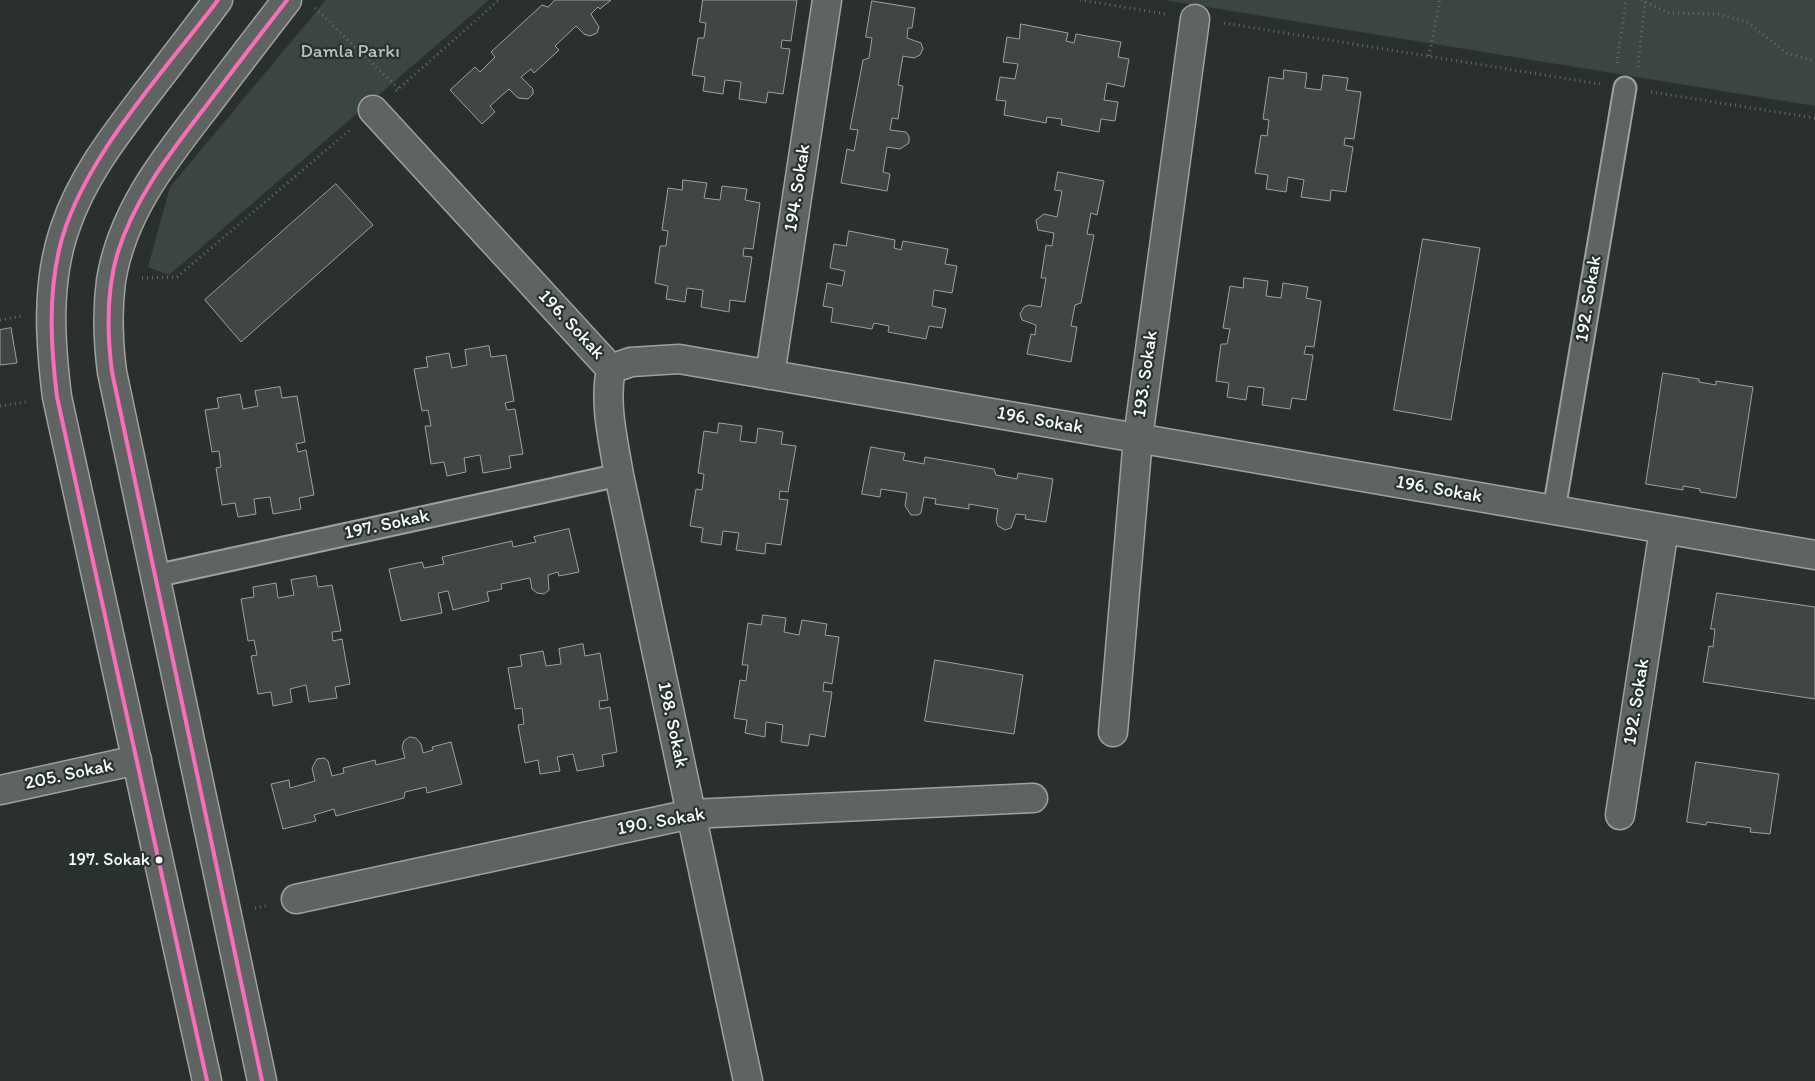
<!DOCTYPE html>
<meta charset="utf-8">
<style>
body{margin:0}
canvas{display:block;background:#29302d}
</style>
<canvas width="1815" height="1081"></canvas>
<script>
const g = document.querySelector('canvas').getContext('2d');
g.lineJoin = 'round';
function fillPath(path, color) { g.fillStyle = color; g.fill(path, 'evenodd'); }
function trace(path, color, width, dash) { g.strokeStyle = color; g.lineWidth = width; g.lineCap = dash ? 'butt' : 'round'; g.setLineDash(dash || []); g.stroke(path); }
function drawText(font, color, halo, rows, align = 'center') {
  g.font = font + ' Itim,sans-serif'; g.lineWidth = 4.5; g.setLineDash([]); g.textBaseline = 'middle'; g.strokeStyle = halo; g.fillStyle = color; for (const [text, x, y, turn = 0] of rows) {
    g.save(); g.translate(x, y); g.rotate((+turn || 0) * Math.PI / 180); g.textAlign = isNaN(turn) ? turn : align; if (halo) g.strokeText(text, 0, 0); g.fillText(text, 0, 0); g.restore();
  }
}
fillPath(new Path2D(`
 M 326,0 L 489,0 L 169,275 L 148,267 L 170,187 Z
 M 1164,0 L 1815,0 L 1815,106 Z`), '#3b4641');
const building = new Path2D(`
 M 555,0 L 611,0 L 600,9 L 598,7 L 591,14 L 599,27 L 597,33 L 590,36 L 584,34 L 576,26 L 555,46 L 559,50 L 534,73 L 531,69 L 521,77 L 533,89 L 533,94 L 528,99 L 518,98 L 509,89 L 490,106 L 495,112 L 482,124 L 450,90 L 475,67 L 480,72 L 495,57 L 491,52 L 542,5 L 548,7 Z
 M 703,0 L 797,0 L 791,41 L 782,40 L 781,48 L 790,49 L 783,94 L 768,92 L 766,103 L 739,99 L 741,82 L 725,80 L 723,94 L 703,91 L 705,77 L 692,75 L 698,38 L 704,38 L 706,23 L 700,22 Z
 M 872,1 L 915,8 L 912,28 L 908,28 L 907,38 L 921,43 L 923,49 L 920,55 L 914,58 L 903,56 L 898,85 L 903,86 L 898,119 L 892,118 L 890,130 L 906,132 L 909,136 L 909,143 L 900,149 L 887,147 L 883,172 L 890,174 L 887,191 L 841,183 L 847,149 L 854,151 L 858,130 L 850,129 L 863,60 L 869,58 L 872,38 L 866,37 Z
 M 1021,24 L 1068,33 L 1066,41 L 1074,43 L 1076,34 L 1121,42 L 1118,57 L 1129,59 L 1124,87 L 1107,83 L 1104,100 L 1118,102 L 1115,121 L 1101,119 L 1099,132 L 1061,125 L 1062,119 L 1047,117 L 1046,123 L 1004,115 L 1006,101 L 996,100 L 1000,77 L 1015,79 L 1018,64 L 1003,62 L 1007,37 L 1019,39 Z
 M 1284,70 L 1307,73 L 1305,88 L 1321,90 L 1323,75 L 1348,78 L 1346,90 L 1361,92 L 1354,139 L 1345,138 L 1344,145 L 1353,147 L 1346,192 L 1331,190 L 1330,201 L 1301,197 L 1304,180 L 1288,177 L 1286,192 L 1266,189 L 1268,175 L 1255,173 L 1261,135 L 1267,136 L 1269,120 L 1263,119 L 1269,77 L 1283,79 Z
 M 1058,172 L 1104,181 L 1097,215 L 1091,213 L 1087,234 L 1094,235 L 1081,303 L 1075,305 L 1071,326 L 1077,327 L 1071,362 L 1027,354 L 1031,334 L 1035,335 L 1036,325 L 1022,320 L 1020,314 L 1024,307 L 1029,305 L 1041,307 L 1046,278 L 1041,278 L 1046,245 L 1052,246 L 1054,233 L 1038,230 L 1036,220 L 1044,214 L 1057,217 L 1062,191 L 1055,190 Z
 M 683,180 L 707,183 L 704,198 L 720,200 L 722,186 L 747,189 L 745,200 L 760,203 L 753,249 L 744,248 L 743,256 L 752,257 L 745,302 L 730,300 L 729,312 L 701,307 L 703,290 L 687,288 L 685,302 L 666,299 L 668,286 L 655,283 L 660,246 L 666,246 L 668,231 L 662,230 L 668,188 L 682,190 Z
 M 336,184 L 373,225 L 241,342 L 205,300 Z
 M 849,231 L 895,240 L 894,248 L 901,250 L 903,241 L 948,249 L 945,264 L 957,266 L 952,293 L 934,290 L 932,306 L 946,309 L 942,328 L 929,326 L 926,339 L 888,332 L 889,326 L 874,323 L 872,329 L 831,322 L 833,308 L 823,306 L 827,283 L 842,286 L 845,271 L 830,268 L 834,244 L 846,246 Z
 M 1423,239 L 1480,248 L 1451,420 L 1394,410 Z
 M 1244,278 L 1268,281 L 1266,296 L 1281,298 L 1283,283 L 1308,287 L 1306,298 L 1321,301 L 1314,347 L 1306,346 L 1304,354 L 1313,355 L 1306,400 L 1292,398 L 1290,409 L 1262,405 L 1264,388 L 1248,386 L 1246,400 L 1227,397 L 1229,383 L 1216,381 L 1221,344 L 1227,344 L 1230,329 L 1223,328 L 1230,286 L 1243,288 Z
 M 11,328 L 17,363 L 0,365 L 0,330 Z
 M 489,346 L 491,357 L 506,355 L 514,401 L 505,403 L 507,410 L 515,409 L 523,454 L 509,456 L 511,468 L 483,473 L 480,455 L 464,458 L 466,472 L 447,476 L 444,462 L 431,464 L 425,426 L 431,426 L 428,410 L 422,411 L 414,369 L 428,367 L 426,357 L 449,353 L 452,368 L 467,365 L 465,350 Z
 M 1663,373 L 1699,379 L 1699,382 L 1716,385 L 1716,381 L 1753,387 L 1736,498 L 1700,492 L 1700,489 L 1683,486 L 1683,490 L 1646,484 Z
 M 280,387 L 282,398 L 297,396 L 305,442 L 296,444 L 298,452 L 306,450 L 314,495 L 299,498 L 301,509 L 273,514 L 270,497 L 254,499 L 256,514 L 238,517 L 235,503 L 222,505 L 216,468 L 221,467 L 219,451 L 212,452 L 205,410 L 219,408 L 217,398 L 240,394 L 243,409 L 258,406 L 255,391 Z
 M 719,423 L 742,426 L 740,441 L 756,443 L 758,428 L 783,432 L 781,444 L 796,446 L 788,492 L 780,491 L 779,499 L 788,500 L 781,545 L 766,543 L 765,554 L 736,550 L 739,533 L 723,531 L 721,545 L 701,542 L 703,528 L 690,526 L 696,489 L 702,490 L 704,474 L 698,473 L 704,431 L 717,433 Z
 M 871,447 L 905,453 L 903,460 L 924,464 L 925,457 L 994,469 L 996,475 L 1017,479 L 1018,473 L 1053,479 L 1046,522 L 1025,519 L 1026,515 L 1016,514 L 1011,528 L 1005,530 L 998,526 L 996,521 L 998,509 L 969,504 L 969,509 L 935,504 L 936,499 L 924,497 L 921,513 L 918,515 L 911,515 L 905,506 L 907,493 L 881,489 L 880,497 L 862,494 Z
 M 569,529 L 579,572 L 559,576 L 558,572 L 548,575 L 549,590 L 544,594 L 537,593 L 532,589 L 530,578 L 501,584 L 502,589 L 487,592 L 489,601 L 453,610 L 448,591 L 438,593 L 442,613 L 401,621 L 389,569 L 422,562 L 424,568 L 444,564 L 442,557 L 512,541 L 513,547 L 536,542 L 534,537 Z
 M 316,576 L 318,587 L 332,585 L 341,631 L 332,632 L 333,641 L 342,639 L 350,684 L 335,687 L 337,698 L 309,702 L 306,685 L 290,689 L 292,702 L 273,706 L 271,692 L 258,694 L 251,656 L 257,655 L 254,640 L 248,641 L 241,599 L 254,597 L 253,587 L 276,583 L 278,598 L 294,595 L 291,580 Z
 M 1717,593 L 1815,607 L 1815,699 L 1703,682 L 1709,646 L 1713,647 L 1715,629 L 1711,629 Z
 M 763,615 L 786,618 L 784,632 L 799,635 L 802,620 L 827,624 L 825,635 L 839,637 L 832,684 L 824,682 L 823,691 L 832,692 L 825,737 L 810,734 L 808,746 L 781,742 L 783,725 L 766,722 L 765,737 L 745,733 L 747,720 L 734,718 L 740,680 L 746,681 L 748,665 L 742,665 L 748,623 L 761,625 Z
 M 583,644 L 585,656 L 600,653 L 608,700 L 599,701 L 600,709 L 610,707 L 617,752 L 602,755 L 604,766 L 577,771 L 573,754 L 557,757 L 560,771 L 540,774 L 538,760 L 525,763 L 518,725 L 524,724 L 522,708 L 515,709 L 508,668 L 522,666 L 520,655 L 543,651 L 546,666 L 561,664 L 559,649 Z
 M 935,660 L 1023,675 L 1014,734 L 925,721 Z
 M 410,737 L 416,738 L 421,744 L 423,753 L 433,750 L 432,747 L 451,742 L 462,784 L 427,793 L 426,787 L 405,792 L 404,798 L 336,816 L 334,809 L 314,815 L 316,821 L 283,829 L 271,784 L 289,780 L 290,788 L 315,781 L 312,768 L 317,759 L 324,758 L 328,761 L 332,776 L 344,773 L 343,768 L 375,760 L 376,765 L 405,758 L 402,747 L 404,741 Z
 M 1696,762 L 1779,774 L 1770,834 L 1750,832 L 1751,828 L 1707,822 L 1706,825 L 1687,822 Z`);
fillPath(building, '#414644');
trace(building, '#9fa2a0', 1);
const pedestrian = new Path2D(`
 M 1554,510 L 1625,88
 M 155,576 L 619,475`);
const minor = new Path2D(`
 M 373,110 L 611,369 L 631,362 L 679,359 L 1815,555
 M 611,369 C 604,404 613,439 619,475 L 748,1081
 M 770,375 L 827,0
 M 1113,732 L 1138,438 L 1195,19
 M 0,790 L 137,760
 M 1620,815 L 1664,529
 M 296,899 L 691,814 L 1033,798`);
const secondary = new Path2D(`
 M 207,1081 L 57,397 C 50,341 46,283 65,228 C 82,177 115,135 147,93 C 171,62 195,31 218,0
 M 262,1081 L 112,372 C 108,341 107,311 111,281 C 122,212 165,159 206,106 C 233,70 260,35 287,0`);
trace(pedestrian, '#9fa2a0', 25);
trace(minor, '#9fa2a0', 31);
trace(secondary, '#9fa2a0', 31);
trace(new Path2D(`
 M 1080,0 L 1166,14
 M 1641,0 L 1669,13 L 1718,14 L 1747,22 L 1787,53 L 1815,61
 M 315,8 L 399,89
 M 1224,23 L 1600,84
 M 1429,56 L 1440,0
 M 1617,63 L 1626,0
 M 1638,67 L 1645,1
 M 396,91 L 499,0
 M 1651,92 L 1815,118
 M 142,278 L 177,277 L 351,129
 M 0,320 L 22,316
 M 0,406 L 27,402
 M 255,908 L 269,905`), '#686c69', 3, [1, 4]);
trace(pedestrian, '#5f6362', 21);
trace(minor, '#5f6362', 28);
trace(secondary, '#5f6362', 28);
trace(new Path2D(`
 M 207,1081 L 57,397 C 51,348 48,299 59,250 C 79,162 164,72 218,0
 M 262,1081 L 112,372 C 107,333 106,293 117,255 C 134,198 171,152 206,106 C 233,70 260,35 287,0`), '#fb6dba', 4);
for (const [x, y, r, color] of [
 [159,860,4.5,"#fff"]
]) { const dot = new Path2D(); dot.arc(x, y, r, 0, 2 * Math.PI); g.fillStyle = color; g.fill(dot); trace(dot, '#26332d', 2); }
drawText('18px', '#fff', '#26332d', [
 ["197. Sokak",150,860]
], 'right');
drawText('19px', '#bbbfbe', '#26332d', [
 ["Damla Parkı",350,52]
]);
drawText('19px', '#fff', '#26332d', [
 ["194. Sokak",798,188,-81],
 ["192. Sokak",1589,299,-81],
 ["196. Sokak",571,325,47],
 ["193. Sokak",1146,374,-82],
 ["196. Sokak",1040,421,10],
 ["196. Sokak",1439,490,10],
 ["197. Sokak",387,525,-12],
 ["192. Sokak",1637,702,-81],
 ["198. Sokak",672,725,78],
 ["205. Sokak",69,775,-12],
 ["190. Sokak",661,822,-10]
]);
</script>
